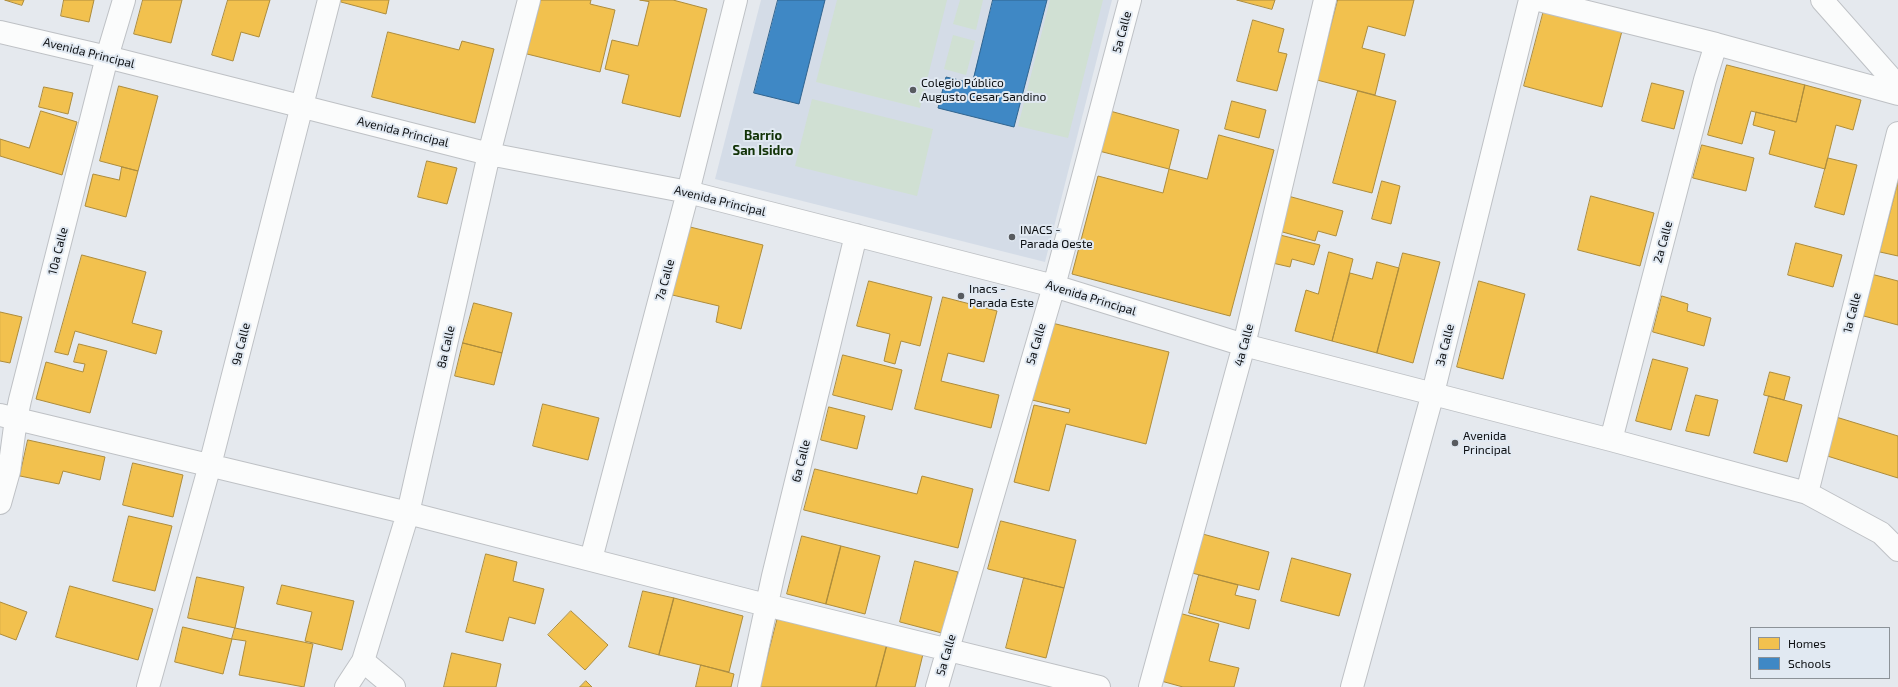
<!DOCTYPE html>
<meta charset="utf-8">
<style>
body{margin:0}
#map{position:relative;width:1898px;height:687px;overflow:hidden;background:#e5e9ee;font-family:"Exo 2",sans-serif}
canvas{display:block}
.legend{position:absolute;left:1750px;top:627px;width:140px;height:52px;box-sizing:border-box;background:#e1e9f2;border:1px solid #8c9298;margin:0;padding:5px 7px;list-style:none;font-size:12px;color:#0c0f12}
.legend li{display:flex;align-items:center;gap:8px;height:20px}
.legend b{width:20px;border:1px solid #8c9298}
</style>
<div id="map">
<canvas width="1898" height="687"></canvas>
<ul class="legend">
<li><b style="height:11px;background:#f2c14e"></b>Homes</li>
<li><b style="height:11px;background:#3f88c5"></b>Schools</li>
</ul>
</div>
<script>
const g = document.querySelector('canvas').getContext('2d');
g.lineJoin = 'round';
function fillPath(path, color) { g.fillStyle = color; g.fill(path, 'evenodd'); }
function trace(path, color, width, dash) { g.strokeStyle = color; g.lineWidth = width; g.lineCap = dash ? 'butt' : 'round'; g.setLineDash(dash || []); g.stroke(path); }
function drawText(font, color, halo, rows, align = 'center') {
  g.font = font + ' "Exo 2",sans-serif'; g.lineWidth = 4; g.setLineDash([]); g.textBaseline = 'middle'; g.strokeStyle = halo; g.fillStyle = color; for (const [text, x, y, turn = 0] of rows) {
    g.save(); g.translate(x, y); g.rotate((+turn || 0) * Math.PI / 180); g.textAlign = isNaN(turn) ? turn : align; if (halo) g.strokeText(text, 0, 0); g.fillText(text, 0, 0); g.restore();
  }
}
fillPath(new Path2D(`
 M 761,0 L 1112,0 L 1045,262 L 715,179 Z`), '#d4dce7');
fillPath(new Path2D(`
 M 837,0 L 947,0 L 920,108 L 816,82 Z
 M 960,0 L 983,0 L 976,30 L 953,24 Z
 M 1050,0 L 1103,0 L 1068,138 L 1018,126 Z
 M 953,35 L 975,41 L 966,75 L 944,69 Z
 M 812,99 L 933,129 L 917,196 L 795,166 Z`), '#d0e0d3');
const homes = new Path2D(`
 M 5,0 L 24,0 L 22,5 Z
 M 64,0 L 94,0 L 89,22 L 61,16 Z
 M 143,0 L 182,0 L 171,43 L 134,34 Z
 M 228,0 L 270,0 L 259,37 L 241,32 L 233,61 L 212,55 Z
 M 341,0 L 389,0 L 386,14 L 341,2 Z
 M 541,0 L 591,0 L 590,4 L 615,10 L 600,72 L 527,54 Z
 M 640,0 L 673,0 L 707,9 L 680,117 L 622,103 L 629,75 L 605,69 L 612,40 L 638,46 L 649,2 Z
 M 1237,0 L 1275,0 L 1272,9 Z
 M 1338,0 L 1414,0 L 1405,36 L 1368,26 L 1362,48 L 1385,54 L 1375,95 L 1317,80 Z
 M 1544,10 L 1622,31 L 1602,107 L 1524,86 Z
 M 1253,20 L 1284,29 L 1278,52 L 1287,54 L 1277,91 L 1237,81 Z
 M 388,32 L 459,50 L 462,41 L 494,49 L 475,123 L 372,97 Z
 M 1727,65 L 1805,85 L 1796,122 L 1751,111 L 1742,144 L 1708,135 Z
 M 1652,83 L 1684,91 L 1674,129 L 1642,121 Z
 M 1805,85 L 1861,100 L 1853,130 L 1836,125 L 1825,169 L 1769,154 L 1775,131 L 1753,125 L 1756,112 L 1796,122 Z
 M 119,86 L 158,96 L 138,171 L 100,161 Z
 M 44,87 L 73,93 L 68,114 L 39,107 Z
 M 1358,91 L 1396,101 L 1372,193 L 1333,183 Z
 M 1232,101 L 1266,110 L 1259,138 L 1225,129 Z
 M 41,111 L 77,122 L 62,175 L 0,156 L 0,139 L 29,148 Z
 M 1110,111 L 1179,130 L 1169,169 L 1099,151 Z
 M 1219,135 L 1274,150 L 1230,316 L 1072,274 L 1098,176 L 1163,193 L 1169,169 L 1207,179 Z
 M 1702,145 L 1754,158 L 1746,191 L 1693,178 Z
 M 1828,158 L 1857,165 L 1844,215 L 1815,207 Z
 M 427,161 L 457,168 L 447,204 L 418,197 Z
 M 122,167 L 138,171 L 126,217 L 85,206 L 93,174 L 119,180 Z
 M 1382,181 L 1400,186 L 1391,224 L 1372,219 Z
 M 1898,182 L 1898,256 L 1880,252 Z
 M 1288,196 L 1343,211 L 1336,236 L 1318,231 L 1315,241 L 1279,231 Z
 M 1591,196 L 1654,213 L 1640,266 L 1578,250 Z
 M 682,225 L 763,245 L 741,329 L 716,322 L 719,306 L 664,293 Z
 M 1276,234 L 1320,245 L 1314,265 L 1292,259 L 1290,267 L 1268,262 Z
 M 1796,243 L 1842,255 L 1833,287 L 1788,275 Z
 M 1329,252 L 1353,259 L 1332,341 L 1295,331 L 1306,290 L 1318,294 Z
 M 1403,253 L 1440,262 L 1413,363 L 1377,353 Z
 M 82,255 L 146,272 L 132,323 L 162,331 L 156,354 L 75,331 L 68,355 L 55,352 Z
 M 1377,262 L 1399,268 L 1377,353 L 1332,341 L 1350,273 L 1372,279 Z
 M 1871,274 L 1898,281 L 1898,325 L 1860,315 Z
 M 869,281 L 932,297 L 920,346 L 901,341 L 895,364 L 884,361 L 890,334 L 857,326 Z
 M 1479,281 L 1525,294 L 1503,379 L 1457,367 Z
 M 1662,296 L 1688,304 L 1687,311 L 1711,318 L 1704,346 L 1653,332 Z
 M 943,297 L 997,311 L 984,362 L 948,353 L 941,381 L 999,395 L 991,428 L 915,409 Z
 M 474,303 L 512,313 L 502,353 L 463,343 Z
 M 0,312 L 22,317 L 10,363 L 0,361 Z
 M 1052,323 L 1169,352 L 1146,444 L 1066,424 L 1049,491 L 1014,482 L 1034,405 L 1069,413 L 1070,409 L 1032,400 Z
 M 463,343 L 502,353 L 494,385 L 455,376 Z
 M 79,344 L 107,351 L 90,413 L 36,399 L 46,362 L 83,372 L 85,364 L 74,362 Z
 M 843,355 L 902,370 L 892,410 L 833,395 Z
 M 1653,359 L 1688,368 L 1671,430 L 1636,421 Z
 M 1770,372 L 1790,377 L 1784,400 L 1764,395 Z
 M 1696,395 L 1718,400 L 1709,436 L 1686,431 Z
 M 1769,396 L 1802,405 L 1787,462 L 1754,453 Z
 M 543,404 L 599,418 L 588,460 L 533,446 Z
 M 829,407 L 865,416 L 857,449 L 821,440 Z
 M 1836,417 L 1898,436 L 1898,478 L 1824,455 Z
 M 28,440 L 105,457 L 100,480 L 63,471 L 59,484 L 20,476 Z
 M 133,463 L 183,475 L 173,517 L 123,505 Z
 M 815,469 L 917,494 L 922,476 L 973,489 L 958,548 L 804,510 Z
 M 129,516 L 172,526 L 155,591 L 113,581 Z
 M 1001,521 L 1076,540 L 1064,588 L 988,569 Z
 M 1199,533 L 1269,552 L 1259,590 L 1188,572 Z
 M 802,536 L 841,546 L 826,604 L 787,594 Z
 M 841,546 L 880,556 L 865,614 L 826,604 Z
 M 486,554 L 517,562 L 513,581 L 544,589 L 535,624 L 509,617 L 503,641 L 466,632 Z
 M 1292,558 L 1351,574 L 1339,616 L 1281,601 Z
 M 915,561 L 958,572 L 942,633 L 900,622 Z
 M 1199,575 L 1238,585 L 1235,595 L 1256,600 L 1249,629 L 1189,613 Z
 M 197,577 L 244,587 L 235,628 L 188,618 Z
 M 1024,578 L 1064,588 L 1046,658 L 1006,648 Z
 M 282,585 L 354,601 L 342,650 L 305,641 L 312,612 L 277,604 Z
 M 70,586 L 153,609 L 138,660 L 56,637 Z
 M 643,591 L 674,598 L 659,655 L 629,647 Z
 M 674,598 L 743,616 L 729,672 L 659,655 Z
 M 0,602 L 27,612 L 16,640 L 0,634 Z
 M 571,611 L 608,645 L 585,670 L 548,635 Z
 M 1179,613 L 1219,624 L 1209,661 L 1239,668 L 1234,687 L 1183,687 L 1161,681 Z
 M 778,617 L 887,645 L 876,687 L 760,687 Z
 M 183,627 L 232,639 L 223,674 L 175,662 Z
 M 235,628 L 313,644 L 304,687 L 239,675 L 246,641 L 232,639 Z
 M 887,645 L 923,654 L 915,687 L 876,687 Z
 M 452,653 L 501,664 L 496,687 L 444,687 Z
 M 701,665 L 734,674 L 731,687 L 696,687 Z
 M 586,681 L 592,687 L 580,687 Z`);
fillPath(homes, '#f2c14e');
trace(homes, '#ad8c3c', 1);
const schools = new Path2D(`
 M 778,0 L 825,0 L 799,104 L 754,93 Z
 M 993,0 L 1047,0 L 1014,127 L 938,108 L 946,77 L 972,83 Z`);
fillPath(schools, '#3f88c5');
trace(schools, '#30648f', 1);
const minor = new Path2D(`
 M 1539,0 L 1716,44 L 1898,94
 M 1822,0 L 1898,86
 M 0,32 L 107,57 L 489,154 L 688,192 L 1054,286 L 1244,345 L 1611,440 L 1807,493 L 1881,533 L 1898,550
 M 0,415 L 408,513 L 766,605 L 1099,687
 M 1611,440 L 1705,80 L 1716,44
 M 1807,493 L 1898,133
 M 0,503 L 9,471 L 16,419 L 20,400 L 107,57 L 124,0
 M 591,559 L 688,192 L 736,0
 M 363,661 L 394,687
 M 148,687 L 210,465 L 329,0
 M 346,687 L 363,661 L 408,513 L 489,154 L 529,0
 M 749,687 L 773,576 L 856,235
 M 937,687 L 1054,286 L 1130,0
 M 1150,687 L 1244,345 L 1325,0
 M 1352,687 L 1433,393 L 1530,0`);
trace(minor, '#bec1c5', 24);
trace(minor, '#fbfcfc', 22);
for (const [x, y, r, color] of [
 [913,90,4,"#585b5f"],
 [1012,237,4,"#585b5f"],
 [961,296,4,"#585b5f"],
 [1455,443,4,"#585b5f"]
]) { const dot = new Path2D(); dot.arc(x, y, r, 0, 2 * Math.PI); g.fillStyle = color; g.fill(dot); trace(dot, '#e1e9f2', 1.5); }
drawText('12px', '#0c0f12', '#e1e9f2', [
 ["5a Calle",1122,32,-75],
 ["Avenida Principal",89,53,14],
 ["Avenida Principal",403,132,14],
 ["Avenida Principal",720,201,14],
 ["2a Calle",1663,242,-75],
 ["10a Calle",58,251,-76],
 ["7a Calle",665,280,-75],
 ["Avenida Principal",1091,298,17],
 ["1a Calle",1852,313,-76],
 ["9a Calle",241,344,-76],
 ["5a Calle",1036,344,-74],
 ["4a Calle",1244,345,-75],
 ["3a Calle",1445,345,-76],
 ["8a Calle",446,347,-77],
 ["6a Calle",801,461,-76],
 ["5a Calle",946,655,-74]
]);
drawText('12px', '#0c0f12', '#e1e9f2', [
 ["Colegio Público",921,83],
 ["Augusto Cesar Sandino",921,97],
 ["INACS -",1020,230],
 ["Parada Oeste",1020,244],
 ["Inacs -",969,289],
 ["Parada Este",969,303],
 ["Avenida",1463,436],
 ["Principal",1463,450]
], 'left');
drawText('bold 13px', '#123307', '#e1e9f2', [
 ["Barrio",763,136],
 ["San Isidro",763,151]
]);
</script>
